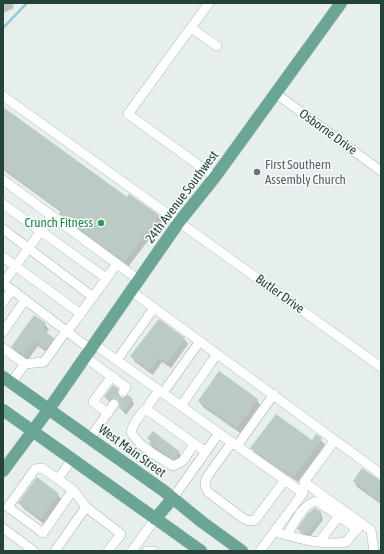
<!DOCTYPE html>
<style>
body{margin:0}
#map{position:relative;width:384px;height:554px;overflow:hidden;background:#e6efeb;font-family:"Asap Condensed",sans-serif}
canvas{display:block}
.frame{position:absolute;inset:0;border:4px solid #24423a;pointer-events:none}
</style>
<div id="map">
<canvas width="384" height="554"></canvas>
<div class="frame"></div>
</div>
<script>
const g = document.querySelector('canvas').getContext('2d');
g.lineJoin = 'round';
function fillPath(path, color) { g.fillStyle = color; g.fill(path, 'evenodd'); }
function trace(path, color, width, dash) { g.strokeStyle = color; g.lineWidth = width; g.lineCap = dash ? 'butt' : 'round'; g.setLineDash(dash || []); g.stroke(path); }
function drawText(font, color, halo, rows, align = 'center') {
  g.font = font + ' "Asap Condensed",sans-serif'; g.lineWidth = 3; g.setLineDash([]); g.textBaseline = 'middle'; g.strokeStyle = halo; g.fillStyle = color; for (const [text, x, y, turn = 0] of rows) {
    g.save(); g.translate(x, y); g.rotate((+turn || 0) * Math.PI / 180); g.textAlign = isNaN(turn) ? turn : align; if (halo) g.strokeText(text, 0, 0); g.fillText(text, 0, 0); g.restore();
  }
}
fillPath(new Path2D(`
 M 3,3 L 12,3 L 14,8 L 3,13 Z
 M 3,109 L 128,198 L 158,216 L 162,222 L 128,267 L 63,219 L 61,212 L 3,170 Z
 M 45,324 L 49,330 L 46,333 L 53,338 L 56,344 L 49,354 L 38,346 L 27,361 L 16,352 L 12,347 Z
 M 184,339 L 188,344 L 171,368 L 162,362 L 153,375 L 135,362 L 131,356 Z
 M 117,389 L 120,394 L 119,398 L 132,399 L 134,404 L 126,415 L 120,408 L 121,403 L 117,402 L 112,404 L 105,397 Z
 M 257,400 L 260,405 L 240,433 L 203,407 L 199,401 Z
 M 316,435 L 325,445 L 298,482 L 255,453 L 252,448 L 312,441 Z
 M 150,443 L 179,453 L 182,457 L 176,463 L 152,447 Z
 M 354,481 L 381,483 L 381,504 L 357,487 Z
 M 58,495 L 62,500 L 44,524 L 23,508 L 20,503 Z
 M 321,512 L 323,520 L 309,538 L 301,533 L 299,529 Z`), '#0003');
trace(new Path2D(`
 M 3,28 L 27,3`), '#8ec9d4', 2.5);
fillPath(new Path2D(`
 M 3,107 L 127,197 L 129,194 L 159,215 L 124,262 L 59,214 L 61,210 L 3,168 Z
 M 34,315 L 46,323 L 43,328 L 45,329 L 44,331 L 54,338 L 46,349 L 34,341 L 24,356 L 11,347 Z
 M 159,319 L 185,338 L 167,363 L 159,357 L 150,370 L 130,356 Z
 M 219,371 L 258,399 L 237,428 L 198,401 Z
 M 113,385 L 118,389 L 117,392 L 120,397 L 123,398 L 128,395 L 133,399 L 124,411 L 119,408 L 120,404 L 118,399 L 114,398 L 109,401 L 104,397 Z
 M 276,414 L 312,440 L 316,434 L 322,438 L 294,477 L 250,448 Z
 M 153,431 L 180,452 L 175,458 L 173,459 L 149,443 L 150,441 L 147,438 Z
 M 362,468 L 381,481 L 381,502 L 353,481 Z
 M 37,477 L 59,494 L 41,519 L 18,503 Z
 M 315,508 L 321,512 L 320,514 L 321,516 L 307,534 L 303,533 L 297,529 L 307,514 Z`), '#bbcac4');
trace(new Path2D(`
 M 114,404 L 123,392`), '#bfccc8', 9, [9, 4.5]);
const minor = new Path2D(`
 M 209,3 L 128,114 L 215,177
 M 191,28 L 217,46
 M 275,93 L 381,171
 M 3,96 L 381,367
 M 3,180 L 139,280
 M 3,204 L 106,278
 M 3,229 L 93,297
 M 3,257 L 81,314
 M 3,283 L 90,349
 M 3,283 L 52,216
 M 131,291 L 381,474
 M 3,302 L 12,290
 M 3,332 L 25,300
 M 67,332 L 117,264
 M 94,344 L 303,493 L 260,551
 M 3,348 L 25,364 L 11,383
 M 85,357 L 126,387 L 123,392
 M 117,360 L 154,308
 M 25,364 L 44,362 L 66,331
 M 159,390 L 146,409 L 206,452
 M 163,393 L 200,341
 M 181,406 L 217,354
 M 146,409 C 138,416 134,422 131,432 C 139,447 159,457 173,466 L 183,461 L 194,444
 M 108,413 L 93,402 L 112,376
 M 90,438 L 114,404
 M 232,442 L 207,477 C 204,483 205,486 208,492 L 244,519 L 250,521 L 255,520 L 285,480
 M 237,446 L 274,394
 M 58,479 L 73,490 L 43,533 L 8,507 L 35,469 L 42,468 L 58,479 L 72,459
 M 304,482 L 371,530 L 374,551
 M 304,488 L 304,482 L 335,440
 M 73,490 L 86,507 L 121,534 L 108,551
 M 173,498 L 219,433
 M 3,528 L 34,551
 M 275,532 C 298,538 322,546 346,542 L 362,523
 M 287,535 C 295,522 302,505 316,501 L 339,516
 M 319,542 L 339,516 L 357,529
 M 55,551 L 86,507
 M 132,551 L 155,519
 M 147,551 L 153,551`);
const major = new Path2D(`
 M 3,377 L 164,491 L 202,522 L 242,551
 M 3,410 L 201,551
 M 3,471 L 49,409 L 179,222 L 215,177 L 341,3
 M 155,519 L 173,498`);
trace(minor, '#a8b8b2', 10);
trace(major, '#c2cac8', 13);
trace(minor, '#fff', 9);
trace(major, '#6aa596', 12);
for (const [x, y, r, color] of [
 [257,172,4,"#6b7280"],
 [101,223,4,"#2e9e5b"]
]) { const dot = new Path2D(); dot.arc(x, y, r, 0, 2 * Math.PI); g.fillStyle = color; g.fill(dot); trace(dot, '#f7fbf9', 1.5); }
drawText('13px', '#24423a', '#f7fbf9', [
 ["Osborne Drive",328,132,36],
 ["24th Avenue Southwest",182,197,-53],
 ["Butler Drive",280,294,36],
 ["West Main Street",132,451,36]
]);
drawText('13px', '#5b616d', '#f7fbf9', [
 ["First Southern",265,165],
 ["Assembly Church",265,180]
], 'left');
drawText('13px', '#27864d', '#f7fbf9', [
 ["Crunch Fitness",93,223]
], 'right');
</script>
